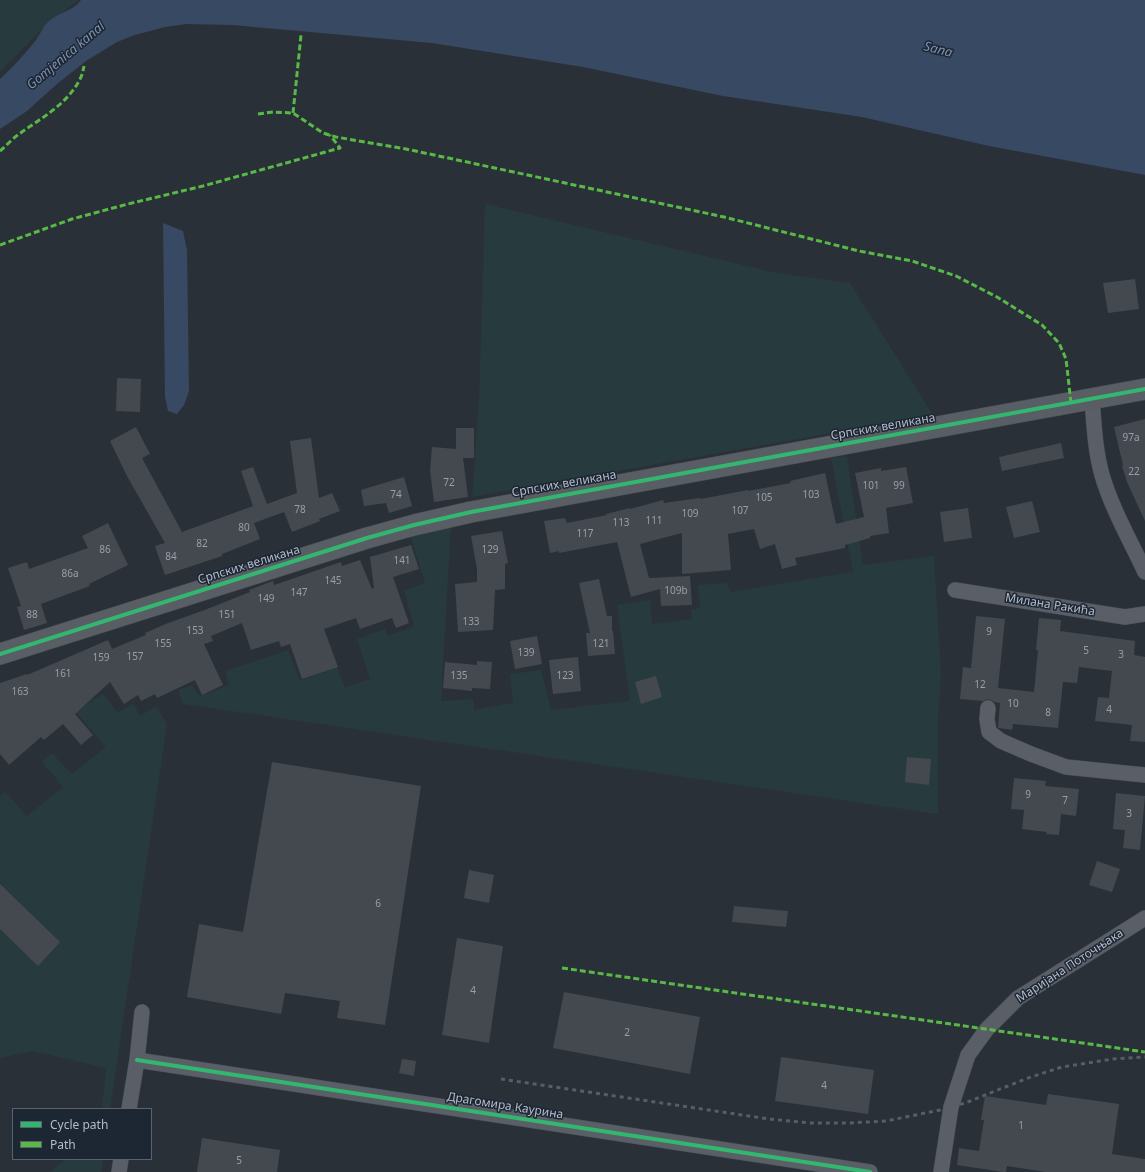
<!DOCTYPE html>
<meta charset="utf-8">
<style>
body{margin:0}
#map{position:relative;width:1145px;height:1172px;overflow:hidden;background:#2a3038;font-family:"Noto Sans",sans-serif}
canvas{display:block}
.legend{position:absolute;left:12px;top:1108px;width:140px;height:52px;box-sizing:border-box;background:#1d2633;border:1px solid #59626f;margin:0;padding:5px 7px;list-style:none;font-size:12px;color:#b4bcc9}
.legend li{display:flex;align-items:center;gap:8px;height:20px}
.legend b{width:20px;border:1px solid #59626f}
</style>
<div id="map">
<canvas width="1145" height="1172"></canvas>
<ul class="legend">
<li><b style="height:5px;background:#33b770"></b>Cycle path</li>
<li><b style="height:5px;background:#58b947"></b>Path</li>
</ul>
</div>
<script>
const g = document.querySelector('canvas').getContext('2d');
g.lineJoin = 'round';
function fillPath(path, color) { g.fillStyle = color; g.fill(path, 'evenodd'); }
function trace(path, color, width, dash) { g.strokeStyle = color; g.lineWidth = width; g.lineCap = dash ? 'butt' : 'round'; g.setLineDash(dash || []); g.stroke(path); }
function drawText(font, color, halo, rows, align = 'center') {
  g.font = font + ' "Noto Sans",sans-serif'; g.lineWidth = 3; g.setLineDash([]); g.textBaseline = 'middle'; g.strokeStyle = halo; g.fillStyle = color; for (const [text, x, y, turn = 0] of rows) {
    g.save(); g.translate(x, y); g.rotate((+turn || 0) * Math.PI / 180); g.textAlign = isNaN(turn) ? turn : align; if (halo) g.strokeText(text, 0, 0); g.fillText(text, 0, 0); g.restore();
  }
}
fillPath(new Path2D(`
 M 0,0 L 78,0 L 38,33 L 0,72 Z
 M 485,204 L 777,273 L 850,283 L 933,415 L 472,497 L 479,401 Z
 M 847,456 L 863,565 L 934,556 L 941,675 L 938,718 L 938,814 L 183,704 L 178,690 L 192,685 L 200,696 L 229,685 L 225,671 L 288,650 L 300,681 L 337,667 L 345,687 L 370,679 L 357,639 L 385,629 L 388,636 L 414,626 L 404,591 L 425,583 L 410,535 L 451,524 L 441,701 L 473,699 L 474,710 L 513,703 L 510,674 L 541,670 L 551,710 L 630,701 L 617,605 L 650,600 L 652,624 L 692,619 L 691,610 L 700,608 L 698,585 L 727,583 L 731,592 L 853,572 L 831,458 Z
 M 103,694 L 118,713 L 133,703 L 140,716 L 156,706 L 167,724 L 110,1109 L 102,1109 L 106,1068 L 33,1051 L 0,1058 L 0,797 L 5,792 L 27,816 L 63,787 L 42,762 L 52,753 L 72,774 L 106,747 L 75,711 Z
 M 66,1159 L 103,1159 L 101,1172 L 50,1172 L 62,1162 Z`), '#273a3e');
fillPath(new Path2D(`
 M 81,0 L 1145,0 L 1145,175 L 989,146 L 862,117 L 723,96 L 583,67 L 432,43 L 232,25 L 186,24 L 165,27 L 135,35 L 117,42 L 86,61 L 57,84 L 27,111 L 0,129 L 0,79 C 13,67 25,54 36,40 C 40,34 43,27 48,22 C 58,12 74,11 81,0 Z
 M 163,223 L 183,231 L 187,250 L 189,391 L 184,405 L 177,414 L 168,411 L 165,397 Z`), '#384963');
fillPath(new Path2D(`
 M 1135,279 L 1139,309 L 1108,313 L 1103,283 Z
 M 117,378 L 141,379 L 140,412 L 116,411 Z
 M 1145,419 L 1145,521 L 1127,482 L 1122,466 L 1123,465 L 1114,427 Z
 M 136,427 L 150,454 L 142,458 L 182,532 L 253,506 L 241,471 L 253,467 L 267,504 L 297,493 L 290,441 L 311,438 L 319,498 L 332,493 L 340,511 L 319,519 L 320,521 L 292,532 L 284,512 L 254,523 L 260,539 L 222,554 L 222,556 L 165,575 L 155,546 L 165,543 L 127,476 L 110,441 Z
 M 456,428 L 474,428 L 474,458 L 463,458 L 468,497 L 434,502 L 430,470 L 432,447 L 456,449 Z
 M 1061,443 L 1064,458 L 1002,471 L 999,457 Z
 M 906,467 L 913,503 L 886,508 L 889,533 L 870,536 L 870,538 L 845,545 L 845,548 L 795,558 L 797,565 L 782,569 L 775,544 L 760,549 L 754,529 L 728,534 L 731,570 L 682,574 L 682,533 L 640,544 L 649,578 L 690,576 L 692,605 L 661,606 L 660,589 L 631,597 L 617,542 L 559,553 L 559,551 L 550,553 L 544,521 L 565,518 L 567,523 L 607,515 L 606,514 L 630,508 L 630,509 L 663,500 L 664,503 L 700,498 L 701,499 L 748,490 L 748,491 L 791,483 L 790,481 L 825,473 L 836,524 L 864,517 L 855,473 L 881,468 L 881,471 Z
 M 404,477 L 412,506 L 389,513 L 386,503 L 364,506 L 361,490 Z
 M 1032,501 L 1040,532 L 1014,538 L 1006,507 Z
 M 968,508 L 972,538 L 944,542 L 940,512 Z
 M 108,523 L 128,565 L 89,584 L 90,586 L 41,604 L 47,623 L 24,630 L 17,607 L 21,606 L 8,568 L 27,562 L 29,569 L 88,548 L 82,536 Z
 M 502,531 L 508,563 L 505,564 L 505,589 L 495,590 L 493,630 L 458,632 L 455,584 L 477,582 L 477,569 L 471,536 Z
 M 411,545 L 419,569 L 393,577 L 409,623 L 396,628 L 392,618 L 360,629 L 356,618 L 324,629 L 338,667 L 302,679 L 290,644 L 281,647 L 279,641 L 251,650 L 242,623 L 211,636 L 213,641 L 204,644 L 223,685 L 202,695 L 195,680 L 157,698 L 155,694 L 141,701 L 138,695 L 124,704 L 110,682 L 75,714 L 93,735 L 81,745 L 63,724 L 44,740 L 41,737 L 9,765 L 0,754 L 0,683 L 27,674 L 27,675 L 108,640 L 112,649 L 146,635 L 145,633 L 168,623 L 202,611 L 250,592 L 249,590 L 273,581 L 274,585 L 341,562 L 342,566 L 360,560 L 372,589 L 374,588 L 370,557 Z
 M 599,579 L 607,616 L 612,616 L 612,631 L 613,631 L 615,654 L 588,656 L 586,633 L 590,633 L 579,583 Z
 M 976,616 L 1005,619 L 998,688 L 1034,692 L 1038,650 L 1036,650 L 1039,618 L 1061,620 L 1060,631 L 1135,641 L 1134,655 L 1145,657 L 1145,742 L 1130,741 L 1132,725 L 1095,721 L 1098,697 L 1109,698 L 1112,671 L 1079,667 L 1077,683 L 1063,682 L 1058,728 L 1013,724 L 1012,730 L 999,728 L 998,728 L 1000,703 L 995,702 L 989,699 L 983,701 L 960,699 L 963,667 L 971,668 Z
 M 537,636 L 542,664 L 515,669 L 510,641 Z
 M 578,657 L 581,691 L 553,694 L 549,660 Z
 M 477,661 L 492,662 L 490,689 L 472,688 L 472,691 L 443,688 L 445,662 L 477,665 Z
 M 656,676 L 662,697 L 641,704 L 635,682 Z
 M 907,757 L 931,759 L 929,785 L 905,782 Z
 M 272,762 L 421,786 L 385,1025 L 337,1018 L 340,1001 L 285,993 L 281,1014 L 187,997 L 199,924 L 243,932 Z
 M 1014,778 L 1046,781 L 1045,786 L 1079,789 L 1076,816 L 1061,814 L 1059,835 L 1046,834 L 1047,832 L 1022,829 L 1024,810 L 1011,809 Z
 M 1116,793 L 1145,796 L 1140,850 L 1123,848 L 1125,830 L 1113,829 Z
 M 1097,861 L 1120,869 L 1112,892 L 1089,885 Z
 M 469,870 L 494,875 L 489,903 L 464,898 Z
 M 0,884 L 60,942 L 38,966 L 0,929 Z
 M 734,906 L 788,911 L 786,927 L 732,922 Z
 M 457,938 L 503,946 L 489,1043 L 442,1035 Z
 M 564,992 L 700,1017 L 690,1074 L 553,1048 Z
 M 781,1057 L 874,1070 L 868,1114 L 775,1101 Z
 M 402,1059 L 416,1061 L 414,1076 L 399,1073 Z
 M 1048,1094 L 1119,1104 L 1112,1154 L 1145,1159 L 1145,1172 L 1045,1172 L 1007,1166 L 1006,1172 L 1003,1172 L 957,1165 L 959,1148 L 979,1151 L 984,1120 L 981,1120 L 985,1096 L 1046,1105 Z
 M 202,1138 L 280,1150 L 277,1172 L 197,1172 Z`), '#444950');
const minor = new Path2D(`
 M 1092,399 C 1094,424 1095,450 1102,475 C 1112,509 1130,540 1145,572
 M 955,590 L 1125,617 L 1145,614
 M 988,708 L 987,719 L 989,732 L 1001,741 L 1031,754 L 1066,767 L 1145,775
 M 137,1060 L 870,1172
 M 129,1109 L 137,1060 L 142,1012
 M 119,1172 L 121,1159
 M 941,1172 L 951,1107 L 968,1055 L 987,1029 L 1018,998 L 1145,918`);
const secondary = new Path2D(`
 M 0,654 L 367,538 L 414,525 L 471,512 L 1145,389`);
trace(minor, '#484c53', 16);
trace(secondary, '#484c53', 22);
trace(minor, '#5a5e66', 15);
trace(secondary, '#595d64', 21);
trace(new Path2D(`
 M 501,1079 L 769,1119 L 810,1123 L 850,1123 L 886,1121 L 940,1110 L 965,1103 L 1028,1078 L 1062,1067 L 1113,1059 L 1145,1057`), '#595d64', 3, [4, 4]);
trace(new Path2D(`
 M 293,113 L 301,35
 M 258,114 L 273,112 L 293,113 L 323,133 L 336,137 L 406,149 L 724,217 L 859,251 L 912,261 L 956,276 L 997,297 L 1042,325 L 1059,343 L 1066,359 L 1071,403
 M 0,151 C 6,146 12,139 19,134 C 40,119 66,105 79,81 C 82,76 83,71 84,66
 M 0,245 L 72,219 L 128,204 L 203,186 L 340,148 L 330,135
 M 562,968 L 1145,1052`), '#58b947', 3, [6, 3]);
trace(new Path2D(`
 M 0,654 L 367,538 L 414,525 L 471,512 L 1145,389
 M 137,1060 L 870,1172`), '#33b770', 4);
drawText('10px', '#989fab', null, [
 ["97a",1131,438],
 ["22",1134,472],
 ["72",449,483],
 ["101",871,486],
 ["99",899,486],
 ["74",396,495],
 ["103",811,495],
 ["105",764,498],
 ["78",300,510],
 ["107",740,511],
 ["109",690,514],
 ["111",654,521],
 ["113",621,523],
 ["80",244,528],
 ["117",585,534],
 ["82",202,544],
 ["86",105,550],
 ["129",490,550],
 ["84",171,557],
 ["141",402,561],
 ["86a",70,574],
 ["145",333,581],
 ["109b",676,591],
 ["147",299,593],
 ["149",266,599],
 ["88",32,615],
 ["151",227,615],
 ["133",471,622],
 ["153",195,631],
 ["9",989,632],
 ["155",163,644],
 ["121",601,644],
 ["5",1086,651],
 ["139",526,653],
 ["3",1121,655],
 ["157",135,657],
 ["159",101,658],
 ["161",63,674],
 ["135",459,676],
 ["123",565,676],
 ["12",980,685],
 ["163",20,692],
 ["10",1013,704],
 ["4",1109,710],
 ["8",1048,713],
 ["9",1028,795],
 ["7",1065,801],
 ["3",1129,814],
 ["6",378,904],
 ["4",473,991],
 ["2",627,1033],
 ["4",824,1086],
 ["1",1021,1126],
 ["5",239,1161]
]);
drawText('12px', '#b4bcc9', '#1d2633', [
 ["Српских великана",883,427,-10],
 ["Српских великана",564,484,-10],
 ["Српских великана",249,565,-17],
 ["Милана Ракића",1050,605,9],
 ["Маријана Поточњака",1070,966,-33],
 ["Драгомира Каурина",505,1106,9]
]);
drawText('italic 13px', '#7c92b1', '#1d2633', [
 ["Sana",938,50,14],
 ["Gomjenica kanal",66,56,-40]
]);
</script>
